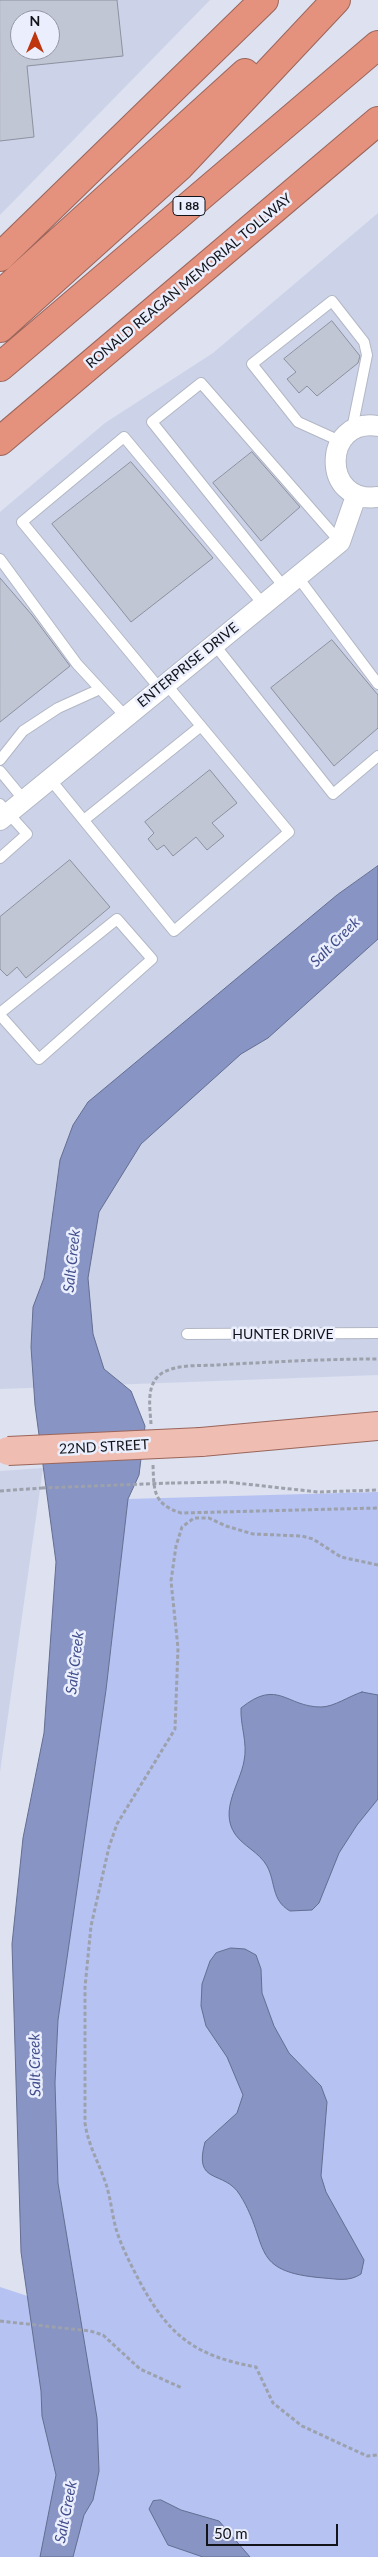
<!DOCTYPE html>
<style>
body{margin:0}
#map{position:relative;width:378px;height:2557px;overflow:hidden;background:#dde1f0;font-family:Lato,sans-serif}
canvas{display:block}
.north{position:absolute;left:10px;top:10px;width:50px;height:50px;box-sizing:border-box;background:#eaeefd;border:1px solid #9497a2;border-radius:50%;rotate:0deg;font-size:14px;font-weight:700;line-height:20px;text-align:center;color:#121419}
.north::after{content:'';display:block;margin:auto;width:18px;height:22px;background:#be350e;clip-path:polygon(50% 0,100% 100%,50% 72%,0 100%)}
.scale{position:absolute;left:206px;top:2524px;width:132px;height:22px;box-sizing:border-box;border:2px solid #121419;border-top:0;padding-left:6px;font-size:15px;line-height:18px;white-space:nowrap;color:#121419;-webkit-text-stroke:4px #eaeefd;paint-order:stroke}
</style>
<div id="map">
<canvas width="378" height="2557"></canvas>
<div class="north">N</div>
<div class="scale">50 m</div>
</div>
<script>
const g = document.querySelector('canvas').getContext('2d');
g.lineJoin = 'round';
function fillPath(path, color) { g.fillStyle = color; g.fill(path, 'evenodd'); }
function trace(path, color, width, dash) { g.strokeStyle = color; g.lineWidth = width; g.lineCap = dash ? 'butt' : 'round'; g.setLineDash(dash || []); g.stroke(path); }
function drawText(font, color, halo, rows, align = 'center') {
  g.font = font + ' Lato,sans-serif'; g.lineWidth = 5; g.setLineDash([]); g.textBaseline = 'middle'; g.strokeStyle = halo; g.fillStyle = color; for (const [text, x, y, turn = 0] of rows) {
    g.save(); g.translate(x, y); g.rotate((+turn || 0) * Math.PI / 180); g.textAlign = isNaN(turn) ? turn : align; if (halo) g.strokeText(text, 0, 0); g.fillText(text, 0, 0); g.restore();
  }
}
fillPath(new Path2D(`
 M 0,0 L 210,0 L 0,215 ZM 20,20 L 50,20 L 50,50 L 20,50 Z
 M 378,213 L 378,1375 L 0,1389 L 0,512 L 105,423 L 213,353 Z
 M 43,1468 L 0,1772 L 0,1471 Z`), '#ccd3e8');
fillPath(new Path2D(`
 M 378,1492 L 378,2557 L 0,2557 L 0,2287 L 79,2313 L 58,2183 L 55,2083 L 58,2020 L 106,1690 L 128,1499 Z`), '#b5c2f2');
const water = new Path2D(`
 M 378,866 L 378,939 L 268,1038 L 241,1054 L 141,1144 L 99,1212 L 88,1278 L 93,1334 L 104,1369 L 131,1391 L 145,1426 L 139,1475 L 128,1499 L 106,1690 L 58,2020 L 55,2083 L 58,2183 L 97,2418 L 99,2471 L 93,2500 L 84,2515 L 73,2557 L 40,2557 L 56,2475 L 42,2416 L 41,2391 L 21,2252 L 12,1944 L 23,1838 L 44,1733 L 56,1562 L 35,1405 L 31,1347 L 33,1307 L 44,1278 L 60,1160 L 73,1125 L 88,1102 L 337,895 Z
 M 362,1692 L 378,1695 L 378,1799 L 357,1825 L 339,1853 L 319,1903 L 312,1910 L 290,1911 C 271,1900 276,1883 267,1866 C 259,1852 243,1846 235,1834 C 219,1810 240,1784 244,1761 C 248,1743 240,1725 241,1708 C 278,1678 286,1707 321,1707 C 334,1707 349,1696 362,1692 Z
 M 231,1948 L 245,1949 L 256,1955 L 261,1969 L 262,1993 L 274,2026 L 289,2053 L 321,2086 L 327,2102 L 321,2176 L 326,2192 L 364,2260 L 361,2274 C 349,2282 337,2279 324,2278 C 247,2272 271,2245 240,2195 C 224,2169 193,2186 205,2142 L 237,2113 L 243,2095 L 227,2057 L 206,2026 L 201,2006 L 202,1984 L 210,1961 L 216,1953 Z
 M 161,2500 L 181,2510 L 219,2521 L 250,2557 L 203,2557 L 168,2545 L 149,2509 L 153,2501 Z`);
fillPath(water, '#8794c4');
trace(water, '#646e91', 1);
const building = new Path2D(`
 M 0,0 L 117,0 L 123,56 L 27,66 L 34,137 L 0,141 ZM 20,20 L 50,20 L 50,50 L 20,50 Z
 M 332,321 L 360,356 L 358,363 L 317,396 L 307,386 L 299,393 L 287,379 L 296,372 L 284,359 Z
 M 252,452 L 300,507 L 261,541 L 213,483 Z
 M 131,462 L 213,558 L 131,622 L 52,524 Z
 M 0,578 L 32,615 L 70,666 L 0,722 Z
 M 332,640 L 378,695 L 378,728 L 334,766 L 271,688 Z
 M 210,770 L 237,803 L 212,823 L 224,836 L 207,850 L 196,837 L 173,856 L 164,845 L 157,850 L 148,839 L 154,833 L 145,822 Z
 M 70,860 L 110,907 L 26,978 L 17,967 L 7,976 L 0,969 L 0,917 Z`);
fillPath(building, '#c1c6d4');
trace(building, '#8d919f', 1);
const lane = new Path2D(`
 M 340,441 L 298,422 L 252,364 L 332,301 L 364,342 L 367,355 L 352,429
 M 0,559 L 77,664 L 126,717
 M 297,576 L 378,684
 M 284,587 L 152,422 L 201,383 L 340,542
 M 214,644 L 333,794 L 378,756
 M 160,689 L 22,522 L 124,437 L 263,604
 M 0,760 L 23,731 L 58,708 L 100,689
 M 0,771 L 24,800
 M 50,779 L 174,931 L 289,832 L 166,684
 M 0,804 L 27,834 L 0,858
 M 84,820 L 201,726
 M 0,1013 L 117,919 L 152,959 L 39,1059 L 0,1015
 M 187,1334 L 378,1333`);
const street = new Path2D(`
 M 378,426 C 322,417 321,505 378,497
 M 0,820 L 340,542 L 356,496`);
const primary = new Path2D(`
 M 201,1442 L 378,1426`);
const highway = new Path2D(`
 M 0,257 L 264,0
 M 0,295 L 245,73
 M 0,328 L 180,166 L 336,0
 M 0,367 L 378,45
 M 0,441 L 378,121`);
trace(lane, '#b3b7c5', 12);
trace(street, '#b3b7c5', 22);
trace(primary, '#9a655a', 30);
trace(highway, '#9a655a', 30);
trace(new Path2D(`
 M 151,1424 C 150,1407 145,1382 164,1372 C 179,1364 201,1366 217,1365 C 271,1362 324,1359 378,1359
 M 153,1465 C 154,1491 153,1504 181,1513 L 378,1508
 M 171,1483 L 227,1482 L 318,1492 L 378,1490
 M 0,1491 L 42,1488
 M 378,1565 L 341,1557 L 313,1539 L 302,1536 L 253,1534 L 226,1526 L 209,1518 L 194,1518 L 182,1527 L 176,1546 L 171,1581 L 178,1648 L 175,1729 L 117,1824 L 109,1847 L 91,1926 L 85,1987 L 85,2123 C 88,2145 99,2163 106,2184 C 111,2199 112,2216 117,2232 C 123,2250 132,2267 141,2284 C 170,2337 196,2356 256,2367 L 273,2403 L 302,2426 L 367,2456 L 378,2455
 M 0,2321 L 90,2331 L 103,2335 L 140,2369 L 182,2388`), '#9da1ac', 3, [4, 2.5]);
trace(lane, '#fff', 10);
trace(street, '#fff', 20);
trace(primary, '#efbdb1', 28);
trace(highway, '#e4917d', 28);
const primaryBridge = new Path2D(`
 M 8,1451 L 201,1442`);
trace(primaryBridge, '#9a655a', 30, []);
trace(new Path2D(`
 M 42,1488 L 171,1483`), '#9da1ac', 3, [4, 2.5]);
trace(primaryBridge, '#efbdb1', 28);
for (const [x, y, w] of [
 [189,206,32]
]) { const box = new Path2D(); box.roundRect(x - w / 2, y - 9.5, w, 19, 4); g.fillStyle = '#eaeefd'; g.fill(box); trace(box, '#121419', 1); }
drawText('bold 12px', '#121419', null, [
 ["I 88",189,206]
]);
drawText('14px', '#121419', '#eaeefd', [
 ["RONALD REAGAN MEMORIAL TOLLWAY",189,281,-40],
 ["ENTERPRISE DRIVE",188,665,-39],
 ["HUNTER DRIVE",283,1334],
 ["22ND STREET",104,1447,-3]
]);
drawText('italic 15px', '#414e8c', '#eaeefd', [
 ["Salt Creek",335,942,-45],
 ["Salt Creek",72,1261,-84],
 ["Salt Creek",75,1663,-83],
 ["Salt Creek",35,2065,-91],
 ["Salt Creek",66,2512,-79]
]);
</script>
